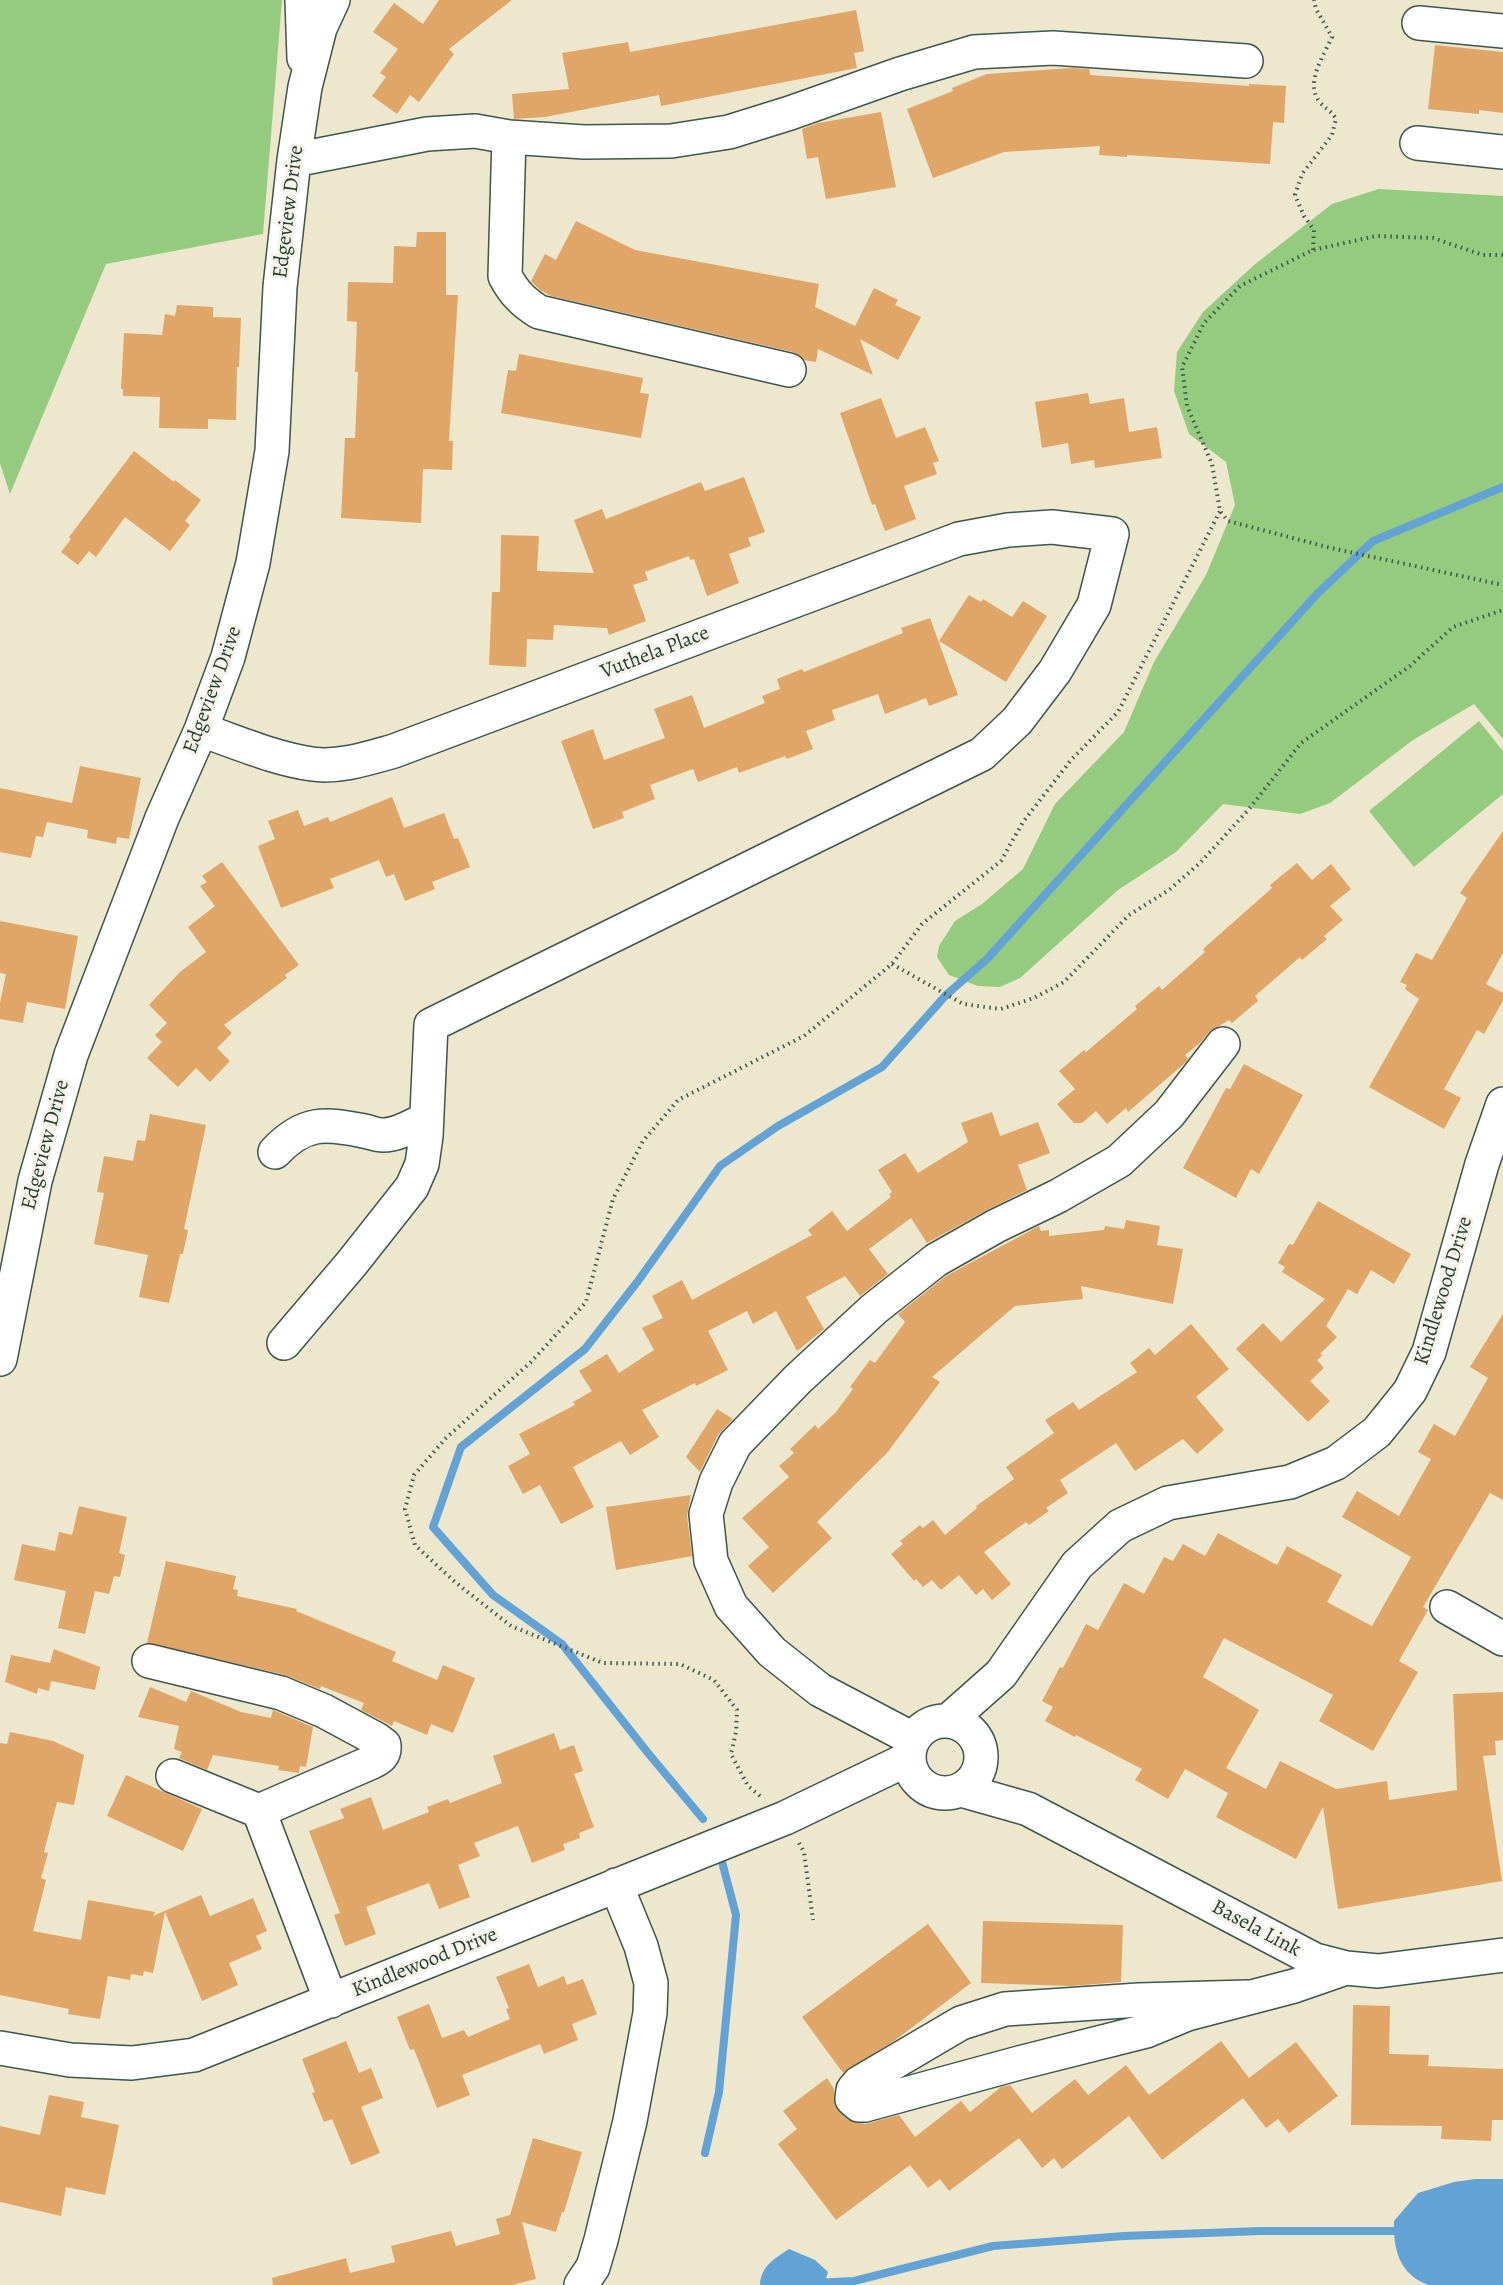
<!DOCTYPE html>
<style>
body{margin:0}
canvas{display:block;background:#ede7cd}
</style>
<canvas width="1503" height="2285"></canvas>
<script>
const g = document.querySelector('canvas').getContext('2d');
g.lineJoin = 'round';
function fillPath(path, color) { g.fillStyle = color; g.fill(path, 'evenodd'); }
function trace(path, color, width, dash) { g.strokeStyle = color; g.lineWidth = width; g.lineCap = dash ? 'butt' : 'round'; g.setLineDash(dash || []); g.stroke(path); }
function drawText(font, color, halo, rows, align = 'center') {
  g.font = font + ' Alegreya,serif'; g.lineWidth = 6; g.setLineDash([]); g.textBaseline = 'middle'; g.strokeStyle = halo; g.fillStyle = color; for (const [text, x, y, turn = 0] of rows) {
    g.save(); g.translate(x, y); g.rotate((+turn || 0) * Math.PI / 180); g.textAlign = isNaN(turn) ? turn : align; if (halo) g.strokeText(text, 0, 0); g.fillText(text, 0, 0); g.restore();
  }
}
fillPath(new Path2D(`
 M 0,0 L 282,0 L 263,234 L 106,264 L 10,494 L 0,463 Z
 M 1379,189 L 1503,196 L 1503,739 L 1474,704 L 1413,740 L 1330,803 L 1300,814 L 1223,804 L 1176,852 L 1118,890 L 1020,978 L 1000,987 L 978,986 L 949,975 L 937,957 L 939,946 L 955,921 L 982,904 L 1023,869 L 1055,804 L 1124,732 L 1154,662 L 1206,575 L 1235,505 L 1226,462 L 1189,434 L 1174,391 L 1177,352 L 1203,312 L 1254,265 L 1332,204 Z
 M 1479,721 L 1503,751 L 1503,794 L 1414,867 L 1369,811 Z`), '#94cb7e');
fillPath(new Path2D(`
 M 1476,2179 L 1503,2179 L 1503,2285 C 1487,2285 1441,2285 1429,2285 C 1399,2275 1393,2248 1394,2221 L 1418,2193 L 1454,2182 Z
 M 789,2249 L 815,2260 L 828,2272 L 824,2285 L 760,2285 C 761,2266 774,2259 789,2249 Z`), '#62a2d4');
trace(new Path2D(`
 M 703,1819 L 648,1753 L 562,1644 L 493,1595 L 433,1527 L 461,1447 L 585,1349 L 638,1281 L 720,1166 L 778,1126 L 882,1067 L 946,995 L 987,959 L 1317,594 L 1373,541 L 1503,487
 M 705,2153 L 719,2092 L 736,1915 L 721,1858
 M 814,2283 L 854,2281 L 993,2246 L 1124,2236 L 1261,2231 L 1402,2231`), '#62a2d4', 8);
fillPath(new Path2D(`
 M 439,0 L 512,0 L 449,49 L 454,54 L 419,102 L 410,95 L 397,114 L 372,96 L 386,77 L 380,73 L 398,49 L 373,32 L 394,3 L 423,24 Z
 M 856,10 L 864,51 L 854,53 L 857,68 L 661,106 L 659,95 L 545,117 L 514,119 L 512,94 L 569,89 L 562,53 L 628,42 L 630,52 Z
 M 1435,45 L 1503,52 L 1503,113 L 1479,110 L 1479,114 L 1428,109 Z
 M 1070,68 L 1089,69 L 1090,75 L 1249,86 L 1249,84 L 1286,86 L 1284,123 L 1273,122 L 1270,164 L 1127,155 L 1127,157 L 1099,155 L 1100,146 L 1004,152 L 933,178 L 907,109 L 953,91 L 952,88 L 987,74 Z
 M 881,112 L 896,187 L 826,199 L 818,157 L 807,159 L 802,129 L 818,123 Z
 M 576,221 L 635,250 L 819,284 L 815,307 L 855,326 L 874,288 L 898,300 L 895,305 L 921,317 L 898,360 L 860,339 L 873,375 L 818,349 L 816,362 L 804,360 L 793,352 L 551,296 L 540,290 L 531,281 L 545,254 L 556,260 Z
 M 417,232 L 446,232 L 446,295 L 458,295 L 449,441 L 453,441 L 452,470 L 423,469 L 421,523 L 341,518 L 345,438 L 355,438 L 358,372 L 355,372 L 357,322 L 347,321 L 348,282 L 393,283 L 394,246 L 416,247 Z
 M 177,305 L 213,307 L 213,317 L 241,318 L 239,367 L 237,367 L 236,420 L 208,419 L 208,429 L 159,428 L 160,397 L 123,396 L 123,389 L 121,389 L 124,333 L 162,335 L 165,314 L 175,316 Z
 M 519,354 L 643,378 L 640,393 L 649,394 L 641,438 L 501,413 L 508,370 L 516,371 Z
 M 1088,393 L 1090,404 L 1124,398 L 1129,432 L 1157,427 L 1162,458 L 1095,468 L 1094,460 L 1071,464 L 1068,443 L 1042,448 L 1035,402 Z
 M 881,398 L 896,438 L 925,427 L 939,461 L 933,463 L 937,474 L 904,486 L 916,519 L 885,531 L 875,504 L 872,505 L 840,413 Z
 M 134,451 L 174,482 L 175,480 L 201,500 L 185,521 L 190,525 L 170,551 L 125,517 L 96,557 L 89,551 L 78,565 L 61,552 L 71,539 L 69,537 Z
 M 744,477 L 765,532 L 748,538 L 751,546 L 729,554 L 739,583 L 707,596 L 694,559 L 690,560 L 689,556 L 645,572 L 648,580 L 633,585 L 646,621 L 609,635 L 607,628 L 554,625 L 553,640 L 527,639 L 526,667 L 489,665 L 492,592 L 500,592 L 501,535 L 539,536 L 537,571 L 594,573 L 574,520 L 602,509 L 606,519 L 701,482 L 705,491 Z
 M 969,595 L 981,602 L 983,599 L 1012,617 L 1023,601 L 1047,616 L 1006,682 L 939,641 Z
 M 930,618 L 958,695 L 929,706 L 926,698 L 885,714 L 878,694 L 832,710 L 835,720 L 806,731 L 813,749 L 787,759 L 785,756 L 739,773 L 737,767 L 698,782 L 693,769 L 650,785 L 655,799 L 622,812 L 624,818 L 593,829 L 561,741 L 593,729 L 604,760 L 665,738 L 654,709 L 692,695 L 704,728 L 765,703 L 762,696 L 780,689 L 777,679 L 802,669 L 804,672 L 903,633 L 901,628 Z
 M 80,766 L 141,778 L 129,839 L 117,837 L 116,844 L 87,838 L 88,830 L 47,822 L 43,837 L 36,836 L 31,858 L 0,852 L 0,788 L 72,803 Z
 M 392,797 L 404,828 L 444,813 L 454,839 L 458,838 L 470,867 L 432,882 L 435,889 L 405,901 L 394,874 L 386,877 L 379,860 L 330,879 L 334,888 L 281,908 L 258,846 L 275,839 L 268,821 L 298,810 L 304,826 L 328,817 L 330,822 Z
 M 1503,831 L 1503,953 L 1486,984 L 1503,993 L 1503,1001 L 1484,1034 L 1477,1030 L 1444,1089 L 1461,1098 L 1444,1129 L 1369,1087 L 1419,999 L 1405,989 L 1407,985 L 1400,982 L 1416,953 L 1432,960 L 1467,898 L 1460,893 Z
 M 222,862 L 299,965 L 285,975 L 287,978 L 224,1025 L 232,1033 L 217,1048 L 230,1061 L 210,1082 L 196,1068 L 178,1087 L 147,1058 L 162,1042 L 155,1035 L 167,1023 L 149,1005 L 180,972 L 206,952 L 188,927 L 215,906 L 200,886 L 207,882 L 202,876 Z
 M 1297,863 L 1312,880 L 1331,864 L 1351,889 L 1330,906 L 1343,920 L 1324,936 L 1327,939 L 1302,960 L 1300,957 L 1255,996 L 1258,1001 L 1232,1023 L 1229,1020 L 1209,1032 L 1200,1043 L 1185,1055 L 1188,1059 L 1186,1062 L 1128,1112 L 1126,1108 L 1107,1124 L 1096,1111 L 1082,1123 L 1074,1123 L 1057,1104 L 1075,1089 L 1059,1071 L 1084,1050 L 1086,1052 L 1137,1009 L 1135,1006 L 1159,986 L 1162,990 L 1205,952 L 1203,949 L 1272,888 L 1270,885 Z
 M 0,921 L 78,936 L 65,1009 L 27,1002 L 23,1023 L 0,1019 L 0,1003 L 6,974 L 0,973 Z
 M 1244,1064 L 1303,1095 L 1259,1174 L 1251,1169 L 1236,1198 L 1183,1168 L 1226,1088 L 1230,1089 Z
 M 992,1112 L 1000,1136 L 1038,1122 L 1050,1153 L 1018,1165 L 1027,1190 L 987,1210 L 927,1243 L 911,1218 L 869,1249 L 888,1274 L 860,1296 L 845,1276 L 806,1297 L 824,1329 L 797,1351 L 776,1311 L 753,1324 L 747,1311 L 708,1331 L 728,1370 L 696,1386 L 695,1383 L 642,1410 L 659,1437 L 630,1455 L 621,1441 L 573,1467 L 594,1507 L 561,1524 L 540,1485 L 523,1494 L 508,1466 L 530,1454 L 519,1434 L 575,1405 L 573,1402 L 592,1391 L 579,1371 L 607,1354 L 619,1373 L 654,1350 L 642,1328 L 663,1318 L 652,1296 L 682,1280 L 692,1300 L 812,1235 L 808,1230 L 832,1211 L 847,1231 L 891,1197 L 889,1194 L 892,1192 L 878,1170 L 905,1153 L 918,1173 L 968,1142 L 961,1123 Z
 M 150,1114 L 206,1125 L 184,1229 L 188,1230 L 183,1254 L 180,1254 L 169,1303 L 139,1297 L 148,1255 L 94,1244 L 104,1193 L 97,1192 L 104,1156 L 133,1161 L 137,1140 L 145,1141 Z
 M 1318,1201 L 1411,1254 L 1394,1284 L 1371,1270 L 1357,1294 L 1348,1289 L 1326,1326 L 1337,1337 L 1320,1354 L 1323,1355 L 1317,1360 L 1324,1368 L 1310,1381 L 1330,1401 L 1308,1422 L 1236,1349 L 1263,1323 L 1281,1342 L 1325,1299 L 1282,1272 L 1285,1267 L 1278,1263 L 1289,1244 L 1293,1245 Z
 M 1126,1220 L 1160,1226 L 1157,1245 L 1183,1249 L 1173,1304 L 1081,1286 L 1083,1299 L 1015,1306 L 932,1377 L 940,1382 L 887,1453 L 817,1522 L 832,1538 L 773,1593 L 748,1566 L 769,1547 L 742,1518 L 789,1477 L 779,1466 L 794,1453 L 790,1449 L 815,1425 L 818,1429 L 836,1412 L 853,1389 L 850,1387 L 870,1360 L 875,1363 L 905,1322 L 898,1314 L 946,1276 L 1039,1226 L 1041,1231 L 1049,1230 L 1049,1236 L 1104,1230 L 1105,1226 L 1124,1229 Z
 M 1503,1314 L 1503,1500 L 1490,1493 L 1423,1607 L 1428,1610 L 1399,1661 L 1418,1672 L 1373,1751 L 1319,1721 L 1333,1695 L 1224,1638 L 1203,1677 L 1259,1710 L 1226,1768 L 1266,1789 L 1280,1761 L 1336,1789 L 1387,1781 L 1389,1800 L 1457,1790 L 1453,1694 L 1503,1692 L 1503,1740 L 1495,1741 L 1496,1755 L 1483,1756 L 1502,1881 L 1338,1909 L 1323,1807 L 1296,1859 L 1216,1817 L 1228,1793 L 1185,1769 L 1168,1799 L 1135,1780 L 1142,1769 L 1076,1735 L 1075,1737 L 1045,1721 L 1053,1707 L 1042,1701 L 1060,1667 L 1063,1668 L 1086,1624 L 1098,1630 L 1124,1583 L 1144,1594 L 1164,1557 L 1173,1561 L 1183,1544 L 1205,1556 L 1218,1533 L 1277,1565 L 1287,1546 L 1342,1575 L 1327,1602 L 1372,1626 L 1411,1557 L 1342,1517 L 1357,1491 L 1399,1516 L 1431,1459 L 1418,1452 L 1434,1424 L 1455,1436 L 1488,1378 L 1470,1367 Z
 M 1191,1324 L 1229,1369 L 1196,1397 L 1224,1430 L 1197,1454 L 1183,1439 L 1135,1471 L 1116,1443 L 1060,1480 L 1068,1493 L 1046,1508 L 1049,1511 L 1029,1525 L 1026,1522 L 984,1552 L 1011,1584 L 992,1600 L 983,1589 L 976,1595 L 959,1575 L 941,1590 L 932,1580 L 923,1587 L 916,1579 L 914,1581 L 891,1554 L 903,1544 L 900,1541 L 920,1525 L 923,1528 L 933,1520 L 945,1535 L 977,1508 L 976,1506 L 1014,1479 L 1006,1467 L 1054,1433 L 1045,1420 L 1073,1402 L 1079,1410 L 1137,1372 L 1130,1363 L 1149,1348 L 1155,1355 Z
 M 717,1409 L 733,1419 L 718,1435 L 700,1472 L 686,1457 Z
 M 691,1495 L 687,1516 L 692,1556 L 616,1570 L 606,1507 Z
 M 79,1506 L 127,1517 L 119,1553 L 125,1555 L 120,1577 L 114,1576 L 109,1594 L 95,1591 L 85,1634 L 58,1628 L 66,1591 L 14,1580 L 22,1544 L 55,1551 L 59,1532 L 72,1535 Z
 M 166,1561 L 236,1576 L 233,1589 L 238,1590 L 237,1596 L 297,1609 L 296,1611 L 396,1652 L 392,1661 L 437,1680 L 443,1665 L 475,1678 L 453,1733 L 431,1724 L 427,1735 L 394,1721 L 392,1726 L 361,1710 L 364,1703 L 321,1686 L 320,1689 L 285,1675 L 147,1643 Z
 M 54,1649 L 100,1667 L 95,1690 L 51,1681 L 49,1691 L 38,1688 L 37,1694 L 5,1682 L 11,1655 L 50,1663 Z
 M 150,1687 L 186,1702 L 191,1691 L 241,1712 L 271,1718 L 273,1710 L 313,1727 L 306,1767 L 300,1766 L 299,1773 L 278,1770 L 279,1766 L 213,1755 L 207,1770 L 179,1758 L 182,1752 L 174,1749 L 179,1726 L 138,1717 Z
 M 10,1732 L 53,1741 L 84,1755 L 74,1805 L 57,1802 L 44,1852 L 48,1853 L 41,1878 L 46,1880 L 33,1931 L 81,1940 L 88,1900 L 155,1912 L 153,1916 L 201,1895 L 210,1916 L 253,1898 L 267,1931 L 256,1936 L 262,1949 L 229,1963 L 238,1985 L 202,2001 L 165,1912 L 153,1973 L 144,1971 L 143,1976 L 131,1974 L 130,1980 L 108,1976 L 100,2019 L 68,2014 L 69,2009 L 0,1995 L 0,1743 L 7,1744 Z
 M 554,1733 L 560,1750 L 574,1745 L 583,1771 L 574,1774 L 594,1827 L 579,1833 L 580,1838 L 563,1844 L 565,1850 L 532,1863 L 518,1826 L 474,1843 L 480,1856 L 458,1865 L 470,1897 L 439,1909 L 429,1883 L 366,1907 L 376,1934 L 345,1946 L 334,1915 L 340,1913 L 309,1831 L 344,1818 L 340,1809 L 371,1797 L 383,1830 L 429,1812 L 427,1807 L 448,1799 L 450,1803 L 502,1783 L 493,1756 Z
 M 126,1775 L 202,1809 L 183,1851 L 107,1816 Z
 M 983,1921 L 1123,1925 L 1121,1982 L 1070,1986 L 981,1983 Z
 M 928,1924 L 971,1983 L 894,2041 L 843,2073 L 802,2017 Z
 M 529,1964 L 538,1987 L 564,1976 L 567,1985 L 583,1979 L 597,2014 L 572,2024 L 578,2040 L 544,2054 L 540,2044 L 462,2075 L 470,2095 L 437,2108 L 414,2049 L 410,2050 L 397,2017 L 429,2004 L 442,2038 L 464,2030 L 468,2037 L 510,2019 L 506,2009 L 509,2008 L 496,1977 Z
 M 1353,2005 L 1390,2006 L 1389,2054 L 1429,2055 L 1428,2066 L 1503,2069 L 1503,2120 L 1492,2120 L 1491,2141 L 1441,2139 L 1442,2126 L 1351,2125 Z
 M 346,2041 L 359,2073 L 371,2068 L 383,2098 L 361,2107 L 380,2153 L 351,2165 L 332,2119 L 324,2122 L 312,2093 L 315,2092 L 302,2059 Z
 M 1221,2041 L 1249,2078 L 1296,2042 L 1338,2096 L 1289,2133 L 1278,2119 L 1266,2128 L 1243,2098 L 1162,2160 L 1129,2116 L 1062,2169 L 1054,2158 L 1042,2168 L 1019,2138 L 949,2191 L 940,2179 L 928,2188 L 910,2165 L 836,2220 L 778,2144 L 797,2129 L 783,2111 L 827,2078 L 834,2089 L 835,2106 L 847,2119 L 865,2124 L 899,2115 L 915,2137 L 961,2101 L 970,2112 L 1001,2087 L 1010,2085 L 1032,2113 L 1075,2079 L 1088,2095 L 1126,2065 L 1149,2095 Z
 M 49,2095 L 84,2102 L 81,2117 L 119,2125 L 105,2195 L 66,2187 L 61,2216 L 0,2202 L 0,2126 L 40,2135 Z
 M 533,2138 L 582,2152 L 564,2212 L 562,2212 L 556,2232 L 522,2222 L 536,2279 L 512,2285 L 273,2285 L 272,2278 L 346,2258 L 350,2273 L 395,2262 L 391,2246 L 451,2231 L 456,2246 L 500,2234 L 496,2219 L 510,2215 Z`), '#e0a668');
const minor = new Path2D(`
 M 302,0 L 304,58
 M 1419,23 L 1503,31
 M 509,137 L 505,276 C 514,293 523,302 539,312 L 789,370
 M 1417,143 L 1503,152
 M 294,160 L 427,134 L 475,131 L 509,137 L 584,142 L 671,141 L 729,132 L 790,113 L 900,74 L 974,52 L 1053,48 L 1246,61
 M 201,730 C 237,742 275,759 312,764 C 339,768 369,758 394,751 L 959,539 L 1008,530 L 1052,527 L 1112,534 L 1094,605 L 1055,671 L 1017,721 L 982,754 L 431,1025 L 426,1136 L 422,1164 L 412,1187 L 352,1263 L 284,1343
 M 275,1152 C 304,1121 325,1123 364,1131 C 370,1132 376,1135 383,1135 C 398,1135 412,1126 426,1119
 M 0,1359 L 35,1181 L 71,1055 L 162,818 L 201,730 L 228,657 L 253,563 L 272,451 L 280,287 L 294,160 L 305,87 L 320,28 L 333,0
 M 1447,1607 L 1503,1639
 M 149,1661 L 281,1693 L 324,1711 L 376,1739 L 384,1745 C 385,1755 380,1758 372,1762 L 259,1811 L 173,1776
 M909 1757a36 36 0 1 1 72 0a36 36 0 1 1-72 0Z
 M 948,1721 L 1001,1674 L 1077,1565 L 1120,1526 L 1168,1503 L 1290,1482 L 1336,1463 L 1377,1432 L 1410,1391 L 1429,1352 L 1482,1164 L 1503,1104
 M 913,1739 L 820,1690 L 772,1652 L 731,1606 L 711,1561 L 706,1514 L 716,1482 L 735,1444 L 798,1379 L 874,1309 L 936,1260 L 996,1226 L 1058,1196 L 1119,1161 L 1169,1114 L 1223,1044
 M 961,1790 L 1028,1809 L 1315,1960 L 1346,1968 L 1378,1971 L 1503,1955
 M 259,1811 L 331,2001
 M 1247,1997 L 1139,2000 L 1005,2009 L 961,2023 L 859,2083 L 853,2090 L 852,2099 L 859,2105 L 865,2105 L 1019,2063 L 1146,2031 L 1187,2014 L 1294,1986 L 1346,1968
 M 0,2048 L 70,2060 L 132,2063 L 194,2055 L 785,1818 L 908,1759
 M 581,2285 L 593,2267 L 601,2240 L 630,2121 L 650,2013 L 651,1983 L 641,1946 L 616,1885`);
trace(minor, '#3e564b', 36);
trace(new Path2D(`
 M 1313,250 L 1314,230 L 1304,216 L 1295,195 L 1302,174 L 1332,135 L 1336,119 C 1331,110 1325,109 1319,101 C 1305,82 1324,55 1332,37 L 1316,9 L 1314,0
 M 1503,255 L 1483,255 L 1433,238 L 1376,236 L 1313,250 L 1240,286 L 1204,323 L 1182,367 L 1187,406 L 1212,464 L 1220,511 L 1228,521 L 1331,548 L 1503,585
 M 892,964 L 963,1004 L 1001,1009 L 1034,998 L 1064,982 L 1129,915 L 1169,890 L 1200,863 L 1249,809 L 1301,743 L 1410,666 L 1453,627 L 1503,610
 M 760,1796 L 748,1786 L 731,1754 L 736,1732 L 737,1710 L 714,1680 L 680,1664 L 603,1663 L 511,1626 L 455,1582 L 415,1545 L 405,1509 L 414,1475 L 446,1438 L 531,1362 L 586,1302 L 613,1199 L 643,1141 L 678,1100 L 804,1036 L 892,964 L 922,924 L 1001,861 L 1023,822 L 1071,760 L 1118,712 L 1220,511
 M 799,1843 L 804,1852 L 813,1920`), '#3e564b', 4, [1.5, 4.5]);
trace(minor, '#fff', 33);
drawText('21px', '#1f3d34', '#f7f3e8', [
 ["Edgeview Drive",289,212,-83],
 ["Vuthela Place",655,653,-21],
 ["Edgeview Drive",213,690,-70],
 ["Edgeview Drive",46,1145,-75],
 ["Kindlewood Drive",1444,1291,-73],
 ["Basela Link",1256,1929,28],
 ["Kindlewood Drive",425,1963,-22]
]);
</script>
